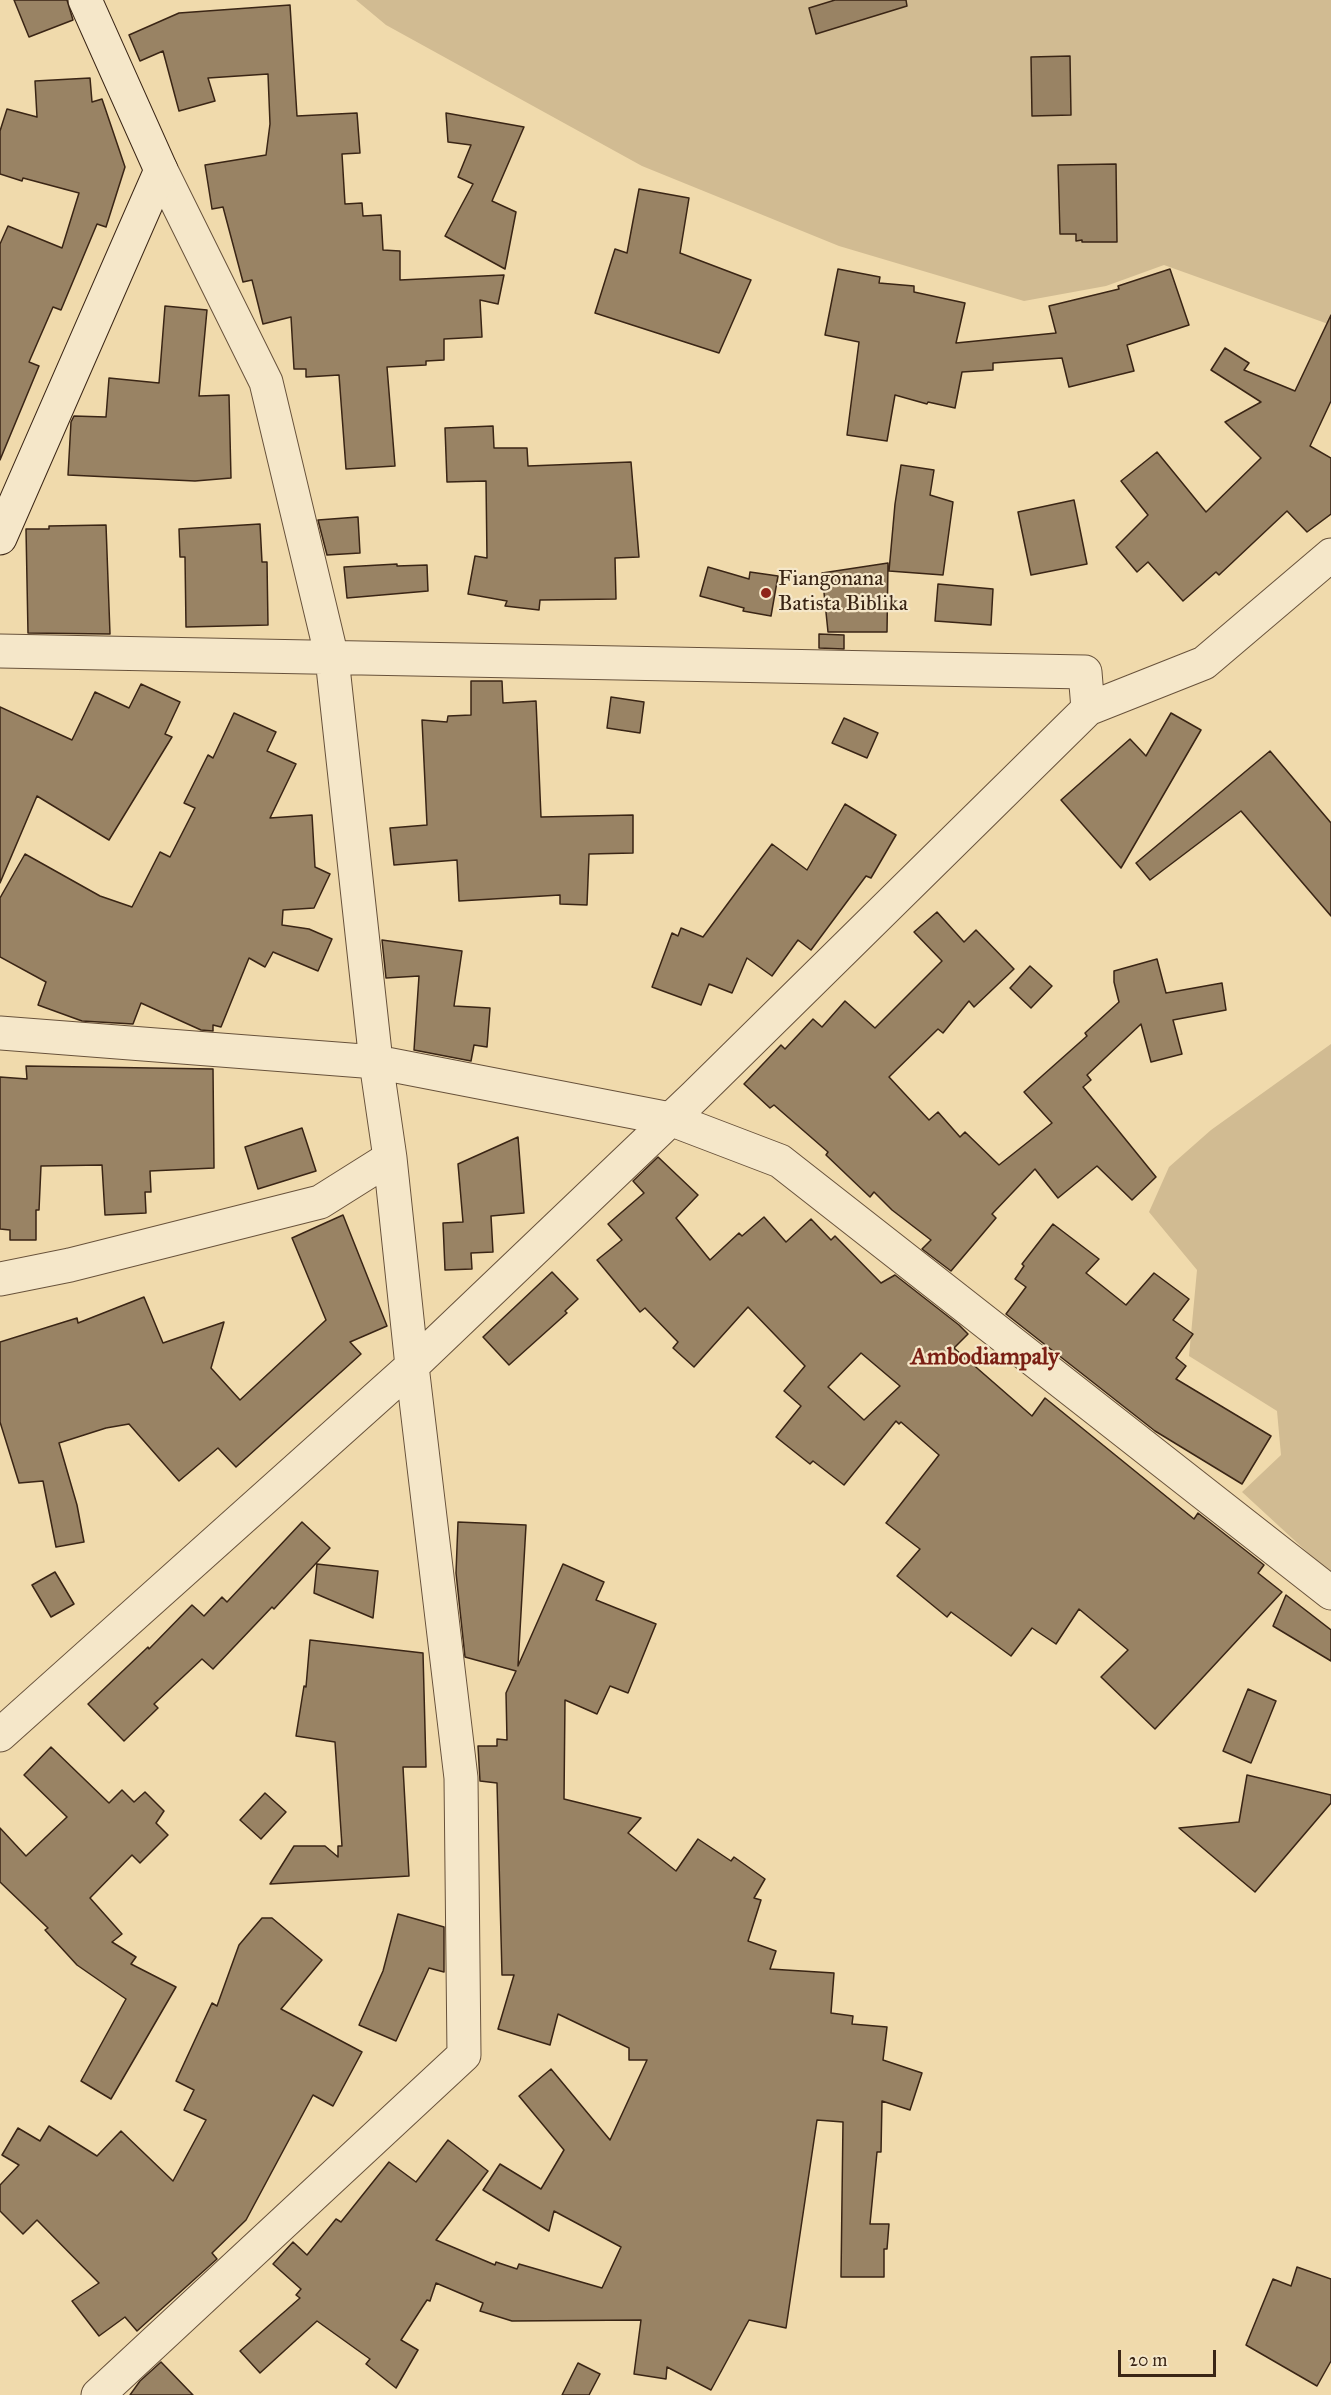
<!DOCTYPE html>
<style>
body{margin:0}
#map{position:relative;width:1331px;height:2395px;overflow:hidden;background:#f0daac;font-family:"IM FELL Great Primer",serif}
canvas{display:block}
.scale{position:absolute;left:1118px;top:2350px;width:98px;height:27px;box-sizing:border-box;border:3px solid #3a2515;border-top:0;padding-left:8px;font-size:18px;line-height:21px;white-space:nowrap;color:#3a2515;-webkit-text-stroke:4px #f5e7c9;paint-order:stroke}
</style>
<div id="map">
<canvas width="1331" height="2395"></canvas>
<div class="scale">20 m</div>
</div>
<script>
const g = document.querySelector('canvas').getContext('2d');
g.lineJoin = 'round';
function fillPath(path, color) { g.fillStyle = color; g.fill(path, 'evenodd'); }
function trace(path, color, width, dash) { g.strokeStyle = color; g.lineWidth = width; g.lineCap = dash ? 'butt' : 'round'; g.setLineDash(dash || []); g.stroke(path); }
function drawText(font, color, halo, rows, align = 'center') {
  g.font = font + ' "IM FELL Great Primer",serif'; g.lineWidth = 4.5; g.setLineDash([]); g.textBaseline = 'middle'; g.strokeStyle = halo; g.fillStyle = color; for (const [text, x, y, turn = 0] of rows) {
    g.save(); g.translate(x, y); g.rotate((+turn || 0) * Math.PI / 180); g.textAlign = isNaN(turn) ? turn : align; if (halo) g.strokeText(text, 0, 0); g.fillText(text, 0, 0); g.restore();
  }
}
fillPath(new Path2D(`
 M 356,0 L 1331,0 L 1331,325 L 1164,265 L 1106,286 L 1024,301 L 839,246 L 642,166 L 386,25 Z
 M 1331,1044 L 1331,1574 L 1242,1492 L 1281,1455 L 1277,1411 L 1189,1356 L 1197,1270 L 1149,1212 L 1169,1167 L 1211,1130 Z`), '#d1bb92');
const building = new Path2D(`
 M 14,0 L 67,0 L 73,20 L 29,37 Z
 M 835,0 L 906,0 L 907,6 L 816,34 L 809,8 Z
 M 290,5 L 297,116 L 357,113 L 360,153 L 342,154 L 345,204 L 362,203 L 363,216 L 381,215 L 383,250 L 400,251 L 400,280 L 504,275 L 498,304 L 480,300 L 482,337 L 444,339 L 444,360 L 426,361 L 426,365 L 387,367 L 395,466 L 346,469 L 339,375 L 306,377 L 306,369 L 294,369 L 291,317 L 263,324 L 252,280 L 243,282 L 223,207 L 212,209 L 205,165 L 266,155 L 270,124 L 268,74 L 208,78 L 215,101 L 179,111 L 163,51 L 140,61 L 129,35 L 179,13 Z
 M 1070,56 L 1071,115 L 1032,116 L 1031,57 Z
 M 90,78 L 92,102 L 102,99 L 125,167 L 106,227 L 97,224 L 61,310 L 53,307 L 29,362 L 39,366 L 0,460 L 0,244 L 8,226 L 62,248 L 79,193 L 23,178 L 22,181 L 0,174 L 0,131 L 7,109 L 37,117 L 35,81 Z
 M 446,113 L 524,127 L 492,201 L 516,212 L 505,269 L 445,236 L 473,184 L 458,177 L 471,145 L 448,142 Z
 M 1116,164 L 1117,242 L 1082,242 L 1082,240 L 1076,241 L 1076,234 L 1060,234 L 1058,165 Z
 M 639,189 L 689,198 L 680,253 L 751,280 L 719,353 L 595,313 L 615,249 L 627,253 Z
 M 838,269 L 880,277 L 879,283 L 914,286 L 914,292 L 965,303 L 956,343 L 1056,333 L 1049,306 L 1119,289 L 1118,286 L 1170,269 L 1189,325 L 1127,345 L 1134,371 L 1069,387 L 1062,358 L 993,363 L 993,370 L 962,372 L 955,408 L 928,402 L 927,404 L 895,395 L 887,441 L 847,435 L 859,342 L 825,335 Z
 M 165,306 L 207,310 L 199,396 L 229,395 L 231,478 L 195,481 L 68,475 L 71,422 L 74,416 L 106,417 L 109,378 L 159,383 Z
 M 1331,315 L 1331,401 L 1310,446 L 1331,458 L 1331,514 L 1307,532 L 1287,511 L 1219,575 L 1216,572 L 1183,601 L 1148,562 L 1137,572 L 1116,547 L 1148,515 L 1121,481 L 1157,452 L 1206,512 L 1261,458 L 1225,422 L 1261,402 L 1211,370 L 1225,348 L 1249,363 L 1244,370 L 1295,391 Z
 M 493,426 L 494,448 L 527,448 L 528,466 L 631,462 L 639,557 L 615,558 L 616,599 L 540,600 L 539,610 L 505,606 L 507,601 L 468,594 L 475,556 L 487,558 L 486,481 L 447,482 L 445,428 Z
 M 901,465 L 934,470 L 930,495 L 953,502 L 943,575 L 889,571 L 895,504 Z
 M 1074,500 L 1087,564 L 1031,575 L 1018,512 Z
 M 358,517 L 360,553 L 327,555 L 318,520 Z
 M 260,524 L 262,562 L 267,562 L 268,625 L 186,627 L 185,557 L 180,557 L 179,529 Z
 M 106,525 L 110,634 L 28,633 L 26,529 L 49,529 L 49,526 Z
 M 888,563 L 887,632 L 828,632 L 822,573 Z
 M 397,564 L 397,566 L 427,565 L 428,591 L 347,598 L 344,567 Z
 M 708,567 L 749,579 L 750,572 L 778,576 L 771,616 L 743,611 L 744,608 L 700,596 Z
 M 938,584 L 993,589 L 991,625 L 935,621 Z
 M 819,634 L 844,635 L 844,649 L 819,648 Z
 M 471,681 L 502,681 L 503,703 L 536,701 L 541,817 L 633,815 L 633,853 L 589,854 L 587,905 L 560,904 L 560,895 L 459,901 L 457,860 L 394,865 L 390,828 L 427,825 L 422,720 L 447,722 L 448,716 L 471,715 Z
 M 141,684 L 180,702 L 165,734 L 172,737 L 109,840 L 37,796 L 0,883 L 0,707 L 72,740 L 95,692 L 129,708 Z
 M 611,697 L 644,702 L 640,733 L 607,728 Z
 M 234,713 L 276,732 L 267,751 L 296,764 L 270,818 L 312,815 L 315,867 L 330,874 L 314,908 L 283,910 L 282,925 L 309,929 L 332,939 L 318,971 L 273,952 L 265,967 L 249,958 L 221,1027 L 213,1025 L 213,1031 L 201,1030 L 141,1003 L 133,1024 L 82,1021 L 38,1005 L 46,982 L 0,957 L 0,898 L 25,854 L 100,896 L 132,907 L 160,852 L 170,857 L 195,808 L 184,803 L 208,755 L 213,758 Z
 M 1171,713 L 1201,730 L 1121,868 L 1061,800 L 1130,739 L 1146,756 Z
 M 844,718 L 878,733 L 867,758 L 832,743 Z
 M 1270,751 L 1331,823 L 1331,916 L 1241,811 L 1150,880 L 1136,863 Z
 M 845,804 L 896,835 L 871,878 L 866,876 L 811,950 L 798,940 L 772,976 L 747,958 L 732,993 L 709,984 L 701,1005 L 652,987 L 672,933 L 678,936 L 681,928 L 703,937 L 772,844 L 807,870 Z
 M 937,912 L 964,942 L 976,930 L 1014,969 L 974,1007 L 969,1001 L 943,1033 L 938,1029 L 889,1077 L 929,1120 L 938,1112 L 960,1137 L 965,1132 L 999,1165 L 1052,1123 L 1024,1092 L 1087,1036 L 1085,1033 L 1119,1002 L 1114,982 L 1114,971 L 1157,959 L 1166,993 L 1222,983 L 1226,1010 L 1173,1020 L 1182,1054 L 1151,1062 L 1141,1024 L 1087,1075 L 1091,1080 L 1083,1087 L 1156,1177 L 1132,1200 L 1097,1166 L 1058,1198 L 1035,1169 L 992,1214 L 996,1218 L 951,1271 L 922,1249 L 931,1240 L 892,1210 L 874,1192 L 870,1197 L 826,1155 L 828,1152 L 774,1105 L 770,1108 L 744,1084 L 781,1045 L 785,1049 L 813,1019 L 822,1027 L 845,1001 L 875,1028 L 942,961 L 914,932 Z
 M 382,940 L 462,951 L 454,1006 L 490,1008 L 487,1047 L 474,1045 L 471,1061 L 414,1050 L 419,976 L 386,978 Z
 M 1030,966 L 1052,986 L 1031,1008 L 1010,988 Z
 M 26,1066 L 213,1069 L 214,1168 L 150,1171 L 151,1192 L 145,1192 L 146,1213 L 105,1215 L 102,1165 L 41,1166 L 39,1210 L 36,1210 L 36,1240 L 10,1240 L 10,1230 L 0,1229 L 0,1077 L 27,1079 Z
 M 302,1128 L 316,1171 L 258,1189 L 245,1147 Z
 M 518,1137 L 524,1213 L 491,1216 L 493,1252 L 471,1253 L 472,1269 L 445,1270 L 443,1223 L 463,1222 L 458,1164 Z
 M 658,1157 L 698,1195 L 676,1218 L 710,1260 L 739,1233 L 742,1236 L 764,1217 L 786,1242 L 811,1219 L 831,1240 L 835,1236 L 881,1283 L 895,1275 L 959,1325 L 968,1334 L 954,1348 L 1032,1416 L 1045,1398 L 1194,1519 L 1198,1513 L 1264,1565 L 1258,1573 L 1282,1592 L 1155,1729 L 1101,1677 L 1128,1650 L 1079,1609 L 1056,1644 L 1032,1628 L 1011,1656 L 951,1612 L 947,1617 L 897,1576 L 920,1549 L 886,1523 L 939,1455 L 901,1422 L 899,1424 L 896,1421 L 844,1485 L 813,1461 L 810,1464 L 776,1437 L 801,1406 L 784,1391 L 805,1366 L 748,1307 L 694,1367 L 673,1348 L 678,1342 L 645,1308 L 640,1312 L 597,1260 L 622,1240 L 608,1224 L 644,1193 L 633,1181 ZM 861,1353 L 900,1386 L 864,1420 L 828,1387 Z
 M 343,1215 L 387,1326 L 350,1342 L 361,1354 L 236,1467 L 218,1448 L 179,1481 L 129,1424 L 106,1428 L 59,1443 L 77,1505 L 84,1542 L 56,1547 L 43,1481 L 19,1483 L 0,1422 L 0,1342 L 77,1318 L 78,1323 L 144,1297 L 163,1343 L 224,1322 L 211,1368 L 240,1400 L 326,1320 L 292,1238 Z
 M 1053,1224 L 1099,1259 L 1086,1273 L 1126,1305 L 1154,1273 L 1189,1299 L 1173,1320 L 1193,1334 L 1176,1358 L 1186,1366 L 1176,1379 L 1271,1436 L 1242,1484 L 1155,1431 L 1006,1314 L 1026,1287 L 1015,1279 L 1024,1266 L 1022,1264 Z
 M 552,1272 L 578,1299 L 565,1311 L 567,1313 L 509,1365 L 483,1337 Z
 M 302,1522 L 330,1548 L 274,1609 L 272,1607 L 213,1669 L 202,1659 L 154,1704 L 158,1708 L 124,1741 L 88,1704 L 148,1647 L 149,1649 L 192,1605 L 204,1616 L 222,1597 L 227,1602 Z
 M 458,1522 L 526,1525 L 518,1666 L 563,1564 L 604,1582 L 596,1600 L 656,1624 L 628,1693 L 610,1686 L 597,1714 L 565,1700 L 564,1799 L 641,1818 L 628,1833 L 676,1871 L 698,1839 L 731,1861 L 734,1857 L 765,1879 L 754,1898 L 761,1900 L 748,1941 L 776,1951 L 770,1969 L 834,1973 L 831,2013 L 853,2016 L 852,2024 L 887,2027 L 883,2060 L 922,2073 L 910,2110 L 882,2101 L 881,2152 L 877,2152 L 870,2224 L 889,2224 L 887,2249 L 884,2249 L 884,2277 L 841,2277 L 843,2122 L 817,2120 L 786,2328 L 749,2320 L 711,2390 L 667,2367 L 666,2379 L 634,2374 L 641,2320 L 512,2321 L 480,2311 L 483,2303 L 436,2283 L 430,2301 L 427,2300 L 401,2340 L 418,2350 L 396,2388 L 366,2364 L 370,2359 L 317,2321 L 260,2373 L 240,2351 L 300,2298 L 296,2295 L 301,2289 L 273,2264 L 293,2242 L 307,2255 L 336,2219 L 341,2222 L 389,2162 L 416,2182 L 448,2140 L 488,2171 L 436,2240 L 495,2265 L 496,2262 L 517,2269 L 519,2264 L 602,2288 L 621,2247 L 554,2211 L 549,2231 L 483,2190 L 500,2164 L 541,2189 L 564,2150 L 519,2096 L 551,2069 L 610,2140 L 647,2060 L 629,2060 L 629,2048 L 558,2014 L 550,2045 L 498,2029 L 514,1975 L 502,1975 L 497,1783 L 480,1781 L 478,1746 L 497,1746 L 497,1739 L 507,1740 L 506,1693 L 516,1671 L 465,1657 L 456,1573 Z
 M 317,1564 L 378,1571 L 373,1618 L 314,1593 Z
 M 55,1572 L 74,1604 L 51,1617 L 32,1585 Z
 M 1286,1595 L 1331,1630 L 1331,1661 L 1273,1626 Z
 M 310,1640 L 423,1653 L 426,1767 L 403,1767 L 409,1876 L 270,1884 L 294,1846 L 325,1846 L 338,1857 L 338,1846 L 342,1846 L 335,1742 L 296,1736 L 304,1686 L 306,1687 Z
 M 1248,1689 L 1276,1701 L 1251,1763 L 1223,1751 Z
 M 51,1747 L 109,1803 L 122,1790 L 134,1802 L 145,1792 L 164,1811 L 156,1823 L 168,1835 L 140,1863 L 132,1855 L 90,1898 L 122,1934 L 112,1942 L 136,1957 L 131,1964 L 176,1987 L 111,2099 L 81,2081 L 126,1999 L 77,1965 L 45,1930 L 48,1928 L 0,1882 L 0,1828 L 26,1856 L 67,1817 L 24,1775 Z
 M 1247,1775 L 1331,1795 L 1331,1803 L 1255,1892 L 1179,1828 L 1239,1822 Z
 M 265,1793 L 286,1812 L 261,1839 L 240,1820 Z
 M 398,1914 L 444,1927 L 444,1972 L 429,1968 L 396,2041 L 359,2025 L 383,1971 Z
 M 262,1918 L 272,1918 L 322,1960 L 281,2009 L 362,2052 L 333,2106 L 313,2095 L 246,2220 L 212,2253 L 217,2259 L 137,2331 L 125,2317 L 99,2336 L 72,2301 L 99,2283 L 37,2220 L 23,2234 L 0,2211 L 0,2185 L 19,2165 L 2,2155 L 18,2128 L 40,2141 L 49,2126 L 97,2156 L 121,2131 L 173,2181 L 206,2120 L 184,2110 L 194,2090 L 176,2081 L 212,2003 L 217,2006 L 239,1945 Z
 M 1297,2267 L 1331,2279 L 1331,2361 L 1317,2386 L 1246,2345 L 1273,2279 L 1291,2286 Z
 M 161,2362 L 193,2395 L 130,2395 L 140,2381 Z
 M 578,2363 L 600,2374 L 589,2395 L 562,2395 Z`);
fillPath(building, '#998364');
trace(building, '#3a2515', 1.5);
const street = new Path2D(`
 M 0,651 L 1085,672 L 1088,709 L 695,1096 L 412,1366 L 0,1735
 M 1088,709 L 1204,663 L 1331,555
 M 0,1033 L 376,1062 L 670,1119 L 780,1161 L 1331,1593
 M 0,1279 L 70,1265 L 320,1202 L 390,1158
 M 98,2395 L 464,2055 L 461,1778 L 412,1366 L 390,1158 L 376,1062 L 332,658 L 266,382 L 161,170`);
const secondary = new Path2D(`
 M 0,538 L 161,170 L 85,0`);
trace(street, '#68523b', 35);
trace(secondary, '#3a2515', 35);
trace(street, '#f5e7c9', 33);
trace(secondary, '#f5e7c9', 33);
for (const [x, y, r, color] of [
 [766,593,6,"#8f2418"]
]) { const dot = new Path2D(); dot.arc(x, y, r, 0, 2 * Math.PI); g.fillStyle = color; g.fill(dot); trace(dot, '#f5e7c9', 2); }
drawText('22px', '#3a2515', '#f5e7c9', [
 ["Fiangonana",778,580],
 ["Batista Biblika",778,605]
], 'left');
drawText('bold 24px', '#7a1f14', '#f5e7c9', [
 ["Ambodiampaly",985,1358]
]);
</script>
